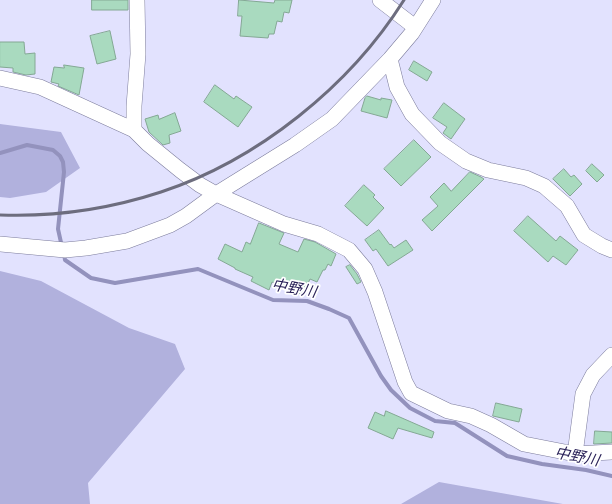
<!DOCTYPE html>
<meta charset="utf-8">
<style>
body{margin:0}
canvas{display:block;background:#e2e2fe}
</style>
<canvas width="612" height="504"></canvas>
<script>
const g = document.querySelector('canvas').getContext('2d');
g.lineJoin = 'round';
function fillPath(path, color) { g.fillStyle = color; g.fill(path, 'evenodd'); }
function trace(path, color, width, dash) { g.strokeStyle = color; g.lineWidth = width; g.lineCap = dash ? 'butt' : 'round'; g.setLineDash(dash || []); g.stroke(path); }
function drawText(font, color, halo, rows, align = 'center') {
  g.font = font + ' "PT Sans Narrow","Noto Sans JP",sans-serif'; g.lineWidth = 3.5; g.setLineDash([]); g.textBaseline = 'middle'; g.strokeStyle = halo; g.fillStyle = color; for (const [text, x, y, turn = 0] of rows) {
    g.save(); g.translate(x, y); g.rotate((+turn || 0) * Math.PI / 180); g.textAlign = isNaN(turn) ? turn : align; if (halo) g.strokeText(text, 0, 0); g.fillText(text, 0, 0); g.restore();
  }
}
fillPath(new Path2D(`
 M 0,124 L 61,132 L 80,168 L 46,192 L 10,198 L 0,197 Z
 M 0,271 L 41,281 L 129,328 L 175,344 L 185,369 L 88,483 L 90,504 L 0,504 Z
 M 439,482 L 563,504 L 401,504 Z`), '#b1b1dd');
trace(new Path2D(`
 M 0,153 L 27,145 L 53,150 L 60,156 L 63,162 L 64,172 L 58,229 L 62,247
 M 64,254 L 65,260 L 91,278 L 115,283 L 198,269 L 273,300 L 307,301 L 329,309 L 349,318 L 381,376 L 391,390 L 410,408 L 435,421 L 455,423 L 507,456 L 542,464 L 586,470 L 612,476`), '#9392bd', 4);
const building = new Path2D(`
 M 92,0 L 128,0 L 128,10 L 92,10 Z
 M 239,0 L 274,3 L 275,0 L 292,0 L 289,13 L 284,12 L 282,22 L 277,21 L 274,34 L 269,34 L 268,38 L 240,36 L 242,16 L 238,16 Z
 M 110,31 L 116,59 L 97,64 L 90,36 Z
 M 0,42 L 24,42 L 25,54 L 35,53 L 35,74 L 26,75 L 13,72 L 13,68 L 0,67 Z
 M 414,61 L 432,72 L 427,81 L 409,70 Z
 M 64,65 L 84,68 L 79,95 L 58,86 L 59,84 L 51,82 L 54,67 L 64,68 Z
 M 215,85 L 234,99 L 236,96 L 252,107 L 238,127 L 204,102 Z
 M 367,96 L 381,100 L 381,98 L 392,100 L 387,118 L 361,111 L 365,98 Z
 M 444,103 L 465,119 L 451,139 L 443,133 L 447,127 L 433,118 Z
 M 175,113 L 181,131 L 169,135 L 170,143 L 163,145 L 149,132 L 145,119 L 158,115 L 159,119 Z
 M 414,140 L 431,157 L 401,186 L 384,169 Z
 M 592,164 L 604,175 L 597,182 L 586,171 Z
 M 564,169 L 571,177 L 574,175 L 582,184 L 570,196 L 553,179 Z
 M 470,172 L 481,177 L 484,179 L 432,231 L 422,220 L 438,206 L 430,197 L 444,183 L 451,191 Z
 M 364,185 L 375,195 L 373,197 L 384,208 L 367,226 L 345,206 Z
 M 528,216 L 556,241 L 560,236 L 578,250 L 566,265 L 553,256 L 548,262 L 514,231 Z
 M 259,223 L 284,233 L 279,244 L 298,252 L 304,239 L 315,242 L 336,254 L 331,266 L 328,264 L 325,270 L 323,270 L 317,282 L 310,279 L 304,292 L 297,294 L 272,282 L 269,290 L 251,281 L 253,277 L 235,269 L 235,268 L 218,259 L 225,244 L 242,252 L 246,242 L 250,244 Z
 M 379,230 L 390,245 L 391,244 L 394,248 L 406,240 L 413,250 L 388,266 L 376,249 L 373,251 L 365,240 Z
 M 350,265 L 357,274 L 361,282 L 357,284 L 346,267 Z
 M 496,403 L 522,409 L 519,422 L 493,416 Z
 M 386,411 L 434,432 L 432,438 L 398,428 L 393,439 L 368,428 L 375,412 L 384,416 Z
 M 595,431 L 612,432 L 612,443 L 594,444 Z`);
fillPath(building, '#a9dabf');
trace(building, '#84a894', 1);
const minor = new Path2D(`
 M 380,0 L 415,27
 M 390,59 L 397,87 L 412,114 L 440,143 L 466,161 L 488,170 L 526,178 L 544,186 L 567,206 L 584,235 L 602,246 L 612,250
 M 0,78 L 40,87 L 134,130 L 148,144 L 180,170 L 200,185 L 216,194 L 284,224 L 318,234 L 349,250 L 365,269 L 375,292 L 405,382 L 411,393 L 448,411 L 471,416 L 491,425 L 524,444 L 575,454 L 612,452
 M 134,130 L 134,106 L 138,54 L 137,0
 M 0,244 L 65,250 L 86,248 L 127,241 L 170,225 L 186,216 L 216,194 L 295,145 L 332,119 L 390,59 L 412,33 L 433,0
 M 575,454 L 583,394 L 593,375 L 612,355`);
trace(minor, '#7c7c9c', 16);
trace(minor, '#fff', 15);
trace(new Path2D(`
 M 0,215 C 55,217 109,209 161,192 C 258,160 350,86 404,0`), '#6d6d7e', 3);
drawText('italic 15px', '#2a2258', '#fff', [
 ["中野川",294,289,10],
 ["中野川",577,457,11]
]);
</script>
